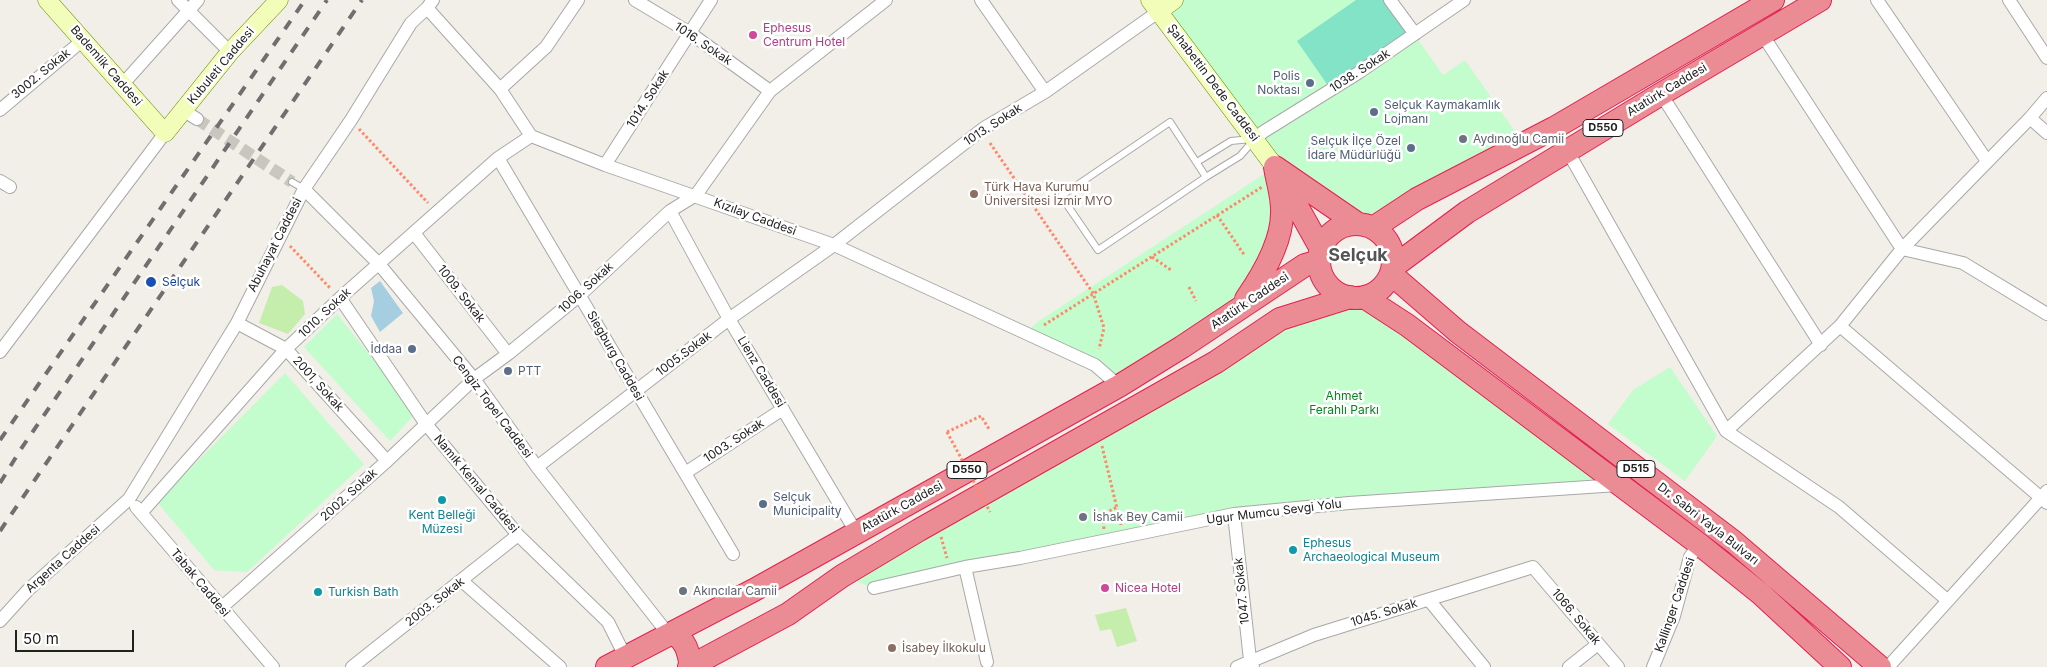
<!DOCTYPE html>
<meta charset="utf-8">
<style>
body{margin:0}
#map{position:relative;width:2047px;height:667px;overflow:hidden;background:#f1efe7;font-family:Inter,sans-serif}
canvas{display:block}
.scale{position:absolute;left:15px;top:630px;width:119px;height:22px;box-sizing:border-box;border:2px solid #212121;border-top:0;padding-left:6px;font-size:15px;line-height:18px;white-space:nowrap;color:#212121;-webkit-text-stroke:4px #fff;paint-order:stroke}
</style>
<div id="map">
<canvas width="2047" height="667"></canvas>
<div class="scale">50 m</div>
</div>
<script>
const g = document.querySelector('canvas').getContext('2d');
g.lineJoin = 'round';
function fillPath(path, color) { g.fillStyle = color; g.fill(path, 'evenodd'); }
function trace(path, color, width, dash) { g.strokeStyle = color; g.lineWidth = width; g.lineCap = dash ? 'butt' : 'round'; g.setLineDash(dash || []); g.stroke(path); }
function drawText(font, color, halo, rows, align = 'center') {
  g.font = font + ' Inter,sans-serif'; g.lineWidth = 5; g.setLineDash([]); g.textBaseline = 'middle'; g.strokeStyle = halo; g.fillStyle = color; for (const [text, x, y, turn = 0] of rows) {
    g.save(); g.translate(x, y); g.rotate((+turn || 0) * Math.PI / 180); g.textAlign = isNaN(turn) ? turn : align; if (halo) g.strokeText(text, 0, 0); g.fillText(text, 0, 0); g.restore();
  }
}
fillPath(new Path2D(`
 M 282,285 L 303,301 L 305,314 L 288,334 L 259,323 L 272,287 Z
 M 1126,608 L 1137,641 L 1117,647 L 1111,629 L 1100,631 L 1095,615 Z`), '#c5edab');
fillPath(new Path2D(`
 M 1174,0 L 1390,0 L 1443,75 L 1465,60 L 1523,143 L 1373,228 L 1276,167 L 1282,214 L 1242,306 L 1119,386 L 1095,365 L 1024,334 L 1039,321 L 1275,167 L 1158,12 Z
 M 1350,297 L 1621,484 L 1234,514 L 874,588 L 842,576 L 1216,362 Z
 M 337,314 L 416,413 L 390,441 L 304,347 Z
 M 1670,367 L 1717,436 L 1685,481 L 1608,424 L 1633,390 Z
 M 285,373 L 364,464 L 247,572 L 214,570 L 157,502 Z`), '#c3fccd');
fillPath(new Path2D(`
 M 1356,0 L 1385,0 L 1407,32 L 1329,87 L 1297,41 Z`), '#82e3c7');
fillPath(new Path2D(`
 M 380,281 L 403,313 L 380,332 L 371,316 L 374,301 L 371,288 Z`), '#a6cee1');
trace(new Path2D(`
 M 197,119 L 292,182`), '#c7c6bf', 12, [12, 6]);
const lane = new Path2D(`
 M 1170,122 L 1206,177 L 1098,250 L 1061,196 Z
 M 1197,162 L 1231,141 L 1251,139
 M 1206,177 L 1240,156 L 1254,140
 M 292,182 L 304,189`);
const street = new Path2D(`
 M 178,0 L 230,52
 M 635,0 L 690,33 L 770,91
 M 981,0 L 1045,92
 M 1390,0 L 1415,34
 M 1877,0 L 1987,161
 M 2009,0 L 2047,58
 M 427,8 L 500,89 L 531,136 L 605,165 L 834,245 L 1095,365 L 1119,386
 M 1762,34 L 1902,249 L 1963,263 L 2047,314
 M 122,85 L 198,0
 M 500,89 L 546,47 L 578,0
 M 1661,94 L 1821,345
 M 0,110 L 83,40
 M 184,111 L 197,119
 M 2030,118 L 2047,133
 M 1255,139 L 1263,132 L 1358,73 L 1464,0
 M 1567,150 L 1726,431 L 1840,326 L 1902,249 L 2030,118 L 2047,98
 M 498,158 L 733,554
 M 605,165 L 711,0
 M 0,181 L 10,187
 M 304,189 L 379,264 L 474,379 L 537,467 L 669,635
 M 670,211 L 729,319 L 856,532
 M 414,233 L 508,354
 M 340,298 L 426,424 L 518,535 L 608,622 L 626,658
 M 237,323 L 286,349 L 387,461
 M 1840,326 L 2047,503
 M 0,352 L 165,133
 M 1726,431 L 1839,507 L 1947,600
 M 537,467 L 729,319 L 834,245 L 984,128 L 1045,92 L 1158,12
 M 685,473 L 783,409
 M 136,507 L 273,667
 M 141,513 L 286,349 L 340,298 L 498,158 L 531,136
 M 1234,514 L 1250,660 L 1253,667
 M 965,567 L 987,662
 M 462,581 L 560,667
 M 874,588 L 965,567 L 1020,558 L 1234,514 L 1349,503 L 1618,485
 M 1429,600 L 1484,667
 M 221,608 L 387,461 L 474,379 L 508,354 L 580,295 L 670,211 L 696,195 L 770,91 L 886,0
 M 0,621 L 28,590 L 129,499 L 237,323 L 304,189 L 351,120 L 411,23 L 427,8 L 433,0
 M 352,667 L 518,535
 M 1237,667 L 1314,635 L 1533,567 L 1618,667
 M 1569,667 L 1598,644
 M 1653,667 L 1674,616 L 1690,557 L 1699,544
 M 1888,667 L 2047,491`);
const secondary = new Path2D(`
 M 47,0 L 165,133 L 230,52 L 279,0
 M 1150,0 L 1275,167
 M 1158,12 L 1174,0`);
const highway = new Path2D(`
 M 1275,167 L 1358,224
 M 1283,181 L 1321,249
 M1319 261a37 37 0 1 1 74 0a37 37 0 1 1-74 0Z
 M 1373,228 L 1417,199 L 1554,128 L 1773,0
 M 1393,267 L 1467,212 L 1661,94 L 1820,0
 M 1391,274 L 1458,332 L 1734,542 L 1880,667
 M 1364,297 L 1407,325 L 1699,544 L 1761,594 L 1840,667
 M 1246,299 C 1262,276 1282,243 1282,213 C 1283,198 1277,181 1275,167
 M 669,635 L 674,634 C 687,642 688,652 691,666
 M 607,667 L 754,590 L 1119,386 L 1182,347 L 1305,265 L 1319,261
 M 689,667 L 788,614 L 842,576 L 919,530 L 1216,362 L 1280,319 L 1350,297`);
trace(lane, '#a8a8a8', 8);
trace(street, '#a8a8a8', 14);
trace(secondary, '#657f00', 19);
trace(highway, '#e42050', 24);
trace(new Path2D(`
 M 359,129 L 428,203
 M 990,143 L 1093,293 L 1104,328 L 1099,349
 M 1217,215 L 1245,256
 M 290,246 L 331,289
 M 1152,257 L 1171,270
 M 1189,287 L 1196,301
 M 1044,325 L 1262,187
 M 947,432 L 981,416 L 989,429
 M 1102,446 L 1121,525
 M 1104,529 C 1102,517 1106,511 1118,507
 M 941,537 L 947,558`), '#ff886a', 3, [2.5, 2.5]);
trace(lane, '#fff', 6);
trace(street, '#fff', 12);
trace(secondary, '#f3fdba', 18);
trace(highway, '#eb8c95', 22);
trace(new Path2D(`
 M 0,440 L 305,0
 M 0,483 L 21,449 L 327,0
 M 0,531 L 362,0`), '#6f6f6f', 4, [10, 10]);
trace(new Path2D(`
 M 947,432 L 990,512`), '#ff886a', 3, [2.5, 2.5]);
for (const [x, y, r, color] of [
 [753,35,5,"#d1479c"],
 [1310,83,5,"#5c6f8a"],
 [1374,112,5,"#5c6f8a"],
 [1463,139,5,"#6b7280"],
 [1411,148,5,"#5c6f8a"],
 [974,194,5,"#8d6e63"],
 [151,282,6,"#1a4fb4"],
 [412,349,5,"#5c6f8a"],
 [508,371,5,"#5c6f8a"],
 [442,500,5,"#0f9aa8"],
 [763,504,5,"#5c6f8a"],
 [1083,517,5,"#6b7280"],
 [1293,550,5,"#0f9aa8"],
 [1105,588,5,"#d1479c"],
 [683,591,5,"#6b7280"],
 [318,592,5,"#0f9aa8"],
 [892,648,5,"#8d6e63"]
]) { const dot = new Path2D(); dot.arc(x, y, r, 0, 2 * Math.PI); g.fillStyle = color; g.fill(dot); trace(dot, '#fff', 2); }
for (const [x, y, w] of [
 [1603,128,40],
 [1636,469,38],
 [967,470,40]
]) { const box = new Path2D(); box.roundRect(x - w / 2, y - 8.5, w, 17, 4); g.fillStyle = '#fff'; g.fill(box); trace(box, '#212121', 1); }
drawText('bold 11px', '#212121', null, [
 ["D550",1603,128],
 ["D515",1636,469],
 ["D550",967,470]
]);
drawText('12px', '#b23c85', '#fff', [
 ["Ephesus",763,28],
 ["Centrum Hotel",763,42],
 ["Nicea Hotel",1115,588]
], 'left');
drawText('12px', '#212121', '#fff', [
 ["1016. Sokak",703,44,34],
 ["Bademlik Caddesi",106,66,49],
 ["Kubuleti Caddesi",221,66,-50],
 ["1038. Sokak",1360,71,-33],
 ["3002. Sokak",41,74,-39],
 ["Şahabettin Dede Caddesi",1213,83,53],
 ["Atatürk Caddesi",1667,90,-31],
 ["1014. Sokak",648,99,-57],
 ["1013. Sokak",993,125,-33],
 ["Kızılay Caddesi",755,217,20],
 ["Abuhayat Caddesi",275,245,-63],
 ["1006. Sokak",586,288,-42],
 ["1009. Sokak",461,294,52],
 ["Atatürk Caddesi",1250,301,-34],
 ["1010. Sokak",325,313,-43],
 ["1005.Sokak",684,354,-37],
 ["Siegburg Caddesi",615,356,60],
 ["Lienz Caddesi",761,372,59],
 ["2001, Sokak",318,384,48],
 ["Cengiz Topel Caddesi",492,407,53],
 ["1003. Sokak",734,441,-33],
 ["Namık Kemal Caddesi",476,484,50],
 ["2002. Sokak",349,495,-42],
 ["Atatürk Caddesi",902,507,-29],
 ["Ugur Mumcu Sevgi Yolu",1274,512,-7],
 ["Dr. Sabri Yayla Bulvarı",1708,524,38],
 ["Argenta Caddesi",63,559,-42],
 ["Tabak Caddesi",200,583,50],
 ["1047. Sokak",1242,591,-96],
 ["2003. Sokak",435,602,-38],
 ["Kallinger Caddesi",1675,605,-71],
 ["1045. Sokak",1384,613,-17],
 ["1066. Sokak",1576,617,50]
]);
drawText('12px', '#4e5e75', '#fff', [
 ["Polis",1300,76],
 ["Noktası",1300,90],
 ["Selçuk Kaymakamlık",1384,105,"left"],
 ["Lojmanı",1384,119,"left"],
 ["Selçuk İlçe Özel",1401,141],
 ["İdare Müdürlüğü",1401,155],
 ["İddaa",402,349],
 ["PTT",518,371,"left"],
 ["Selçuk",773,497,"left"],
 ["Municipality",773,511,"left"]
], 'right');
drawText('12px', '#5b616d', '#fff', [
 ["Aydınoğlu Camii",1473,139],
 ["İshak Bey Camii",1093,517],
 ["Akıncılar Camii",693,591]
], 'left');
drawText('12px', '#785e54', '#fff', [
 ["Türk Hava Kurumu",984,187],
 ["Üniversitesi İzmir MYO",984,201],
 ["İsabey İlkokulu",902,648]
], 'left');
drawText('12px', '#164399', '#fff', [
 ["Selçuk",162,282]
], 'left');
drawText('12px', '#07871e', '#fff', [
 ["Ahmet",1344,396],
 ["Ferahlı Parkı",1344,410]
]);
drawText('12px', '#0d838f', '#fff', [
 ["Kent Belleği",442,515,"center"],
 ["Müzesi",442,529,"center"],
 ["Ephesus",1303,543],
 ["Archaeological Museum",1303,557],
 ["Turkish Bath",328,592]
], 'left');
drawText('bold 18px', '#545454', '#fff', [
 ["Selçuk",1358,256]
]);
</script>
